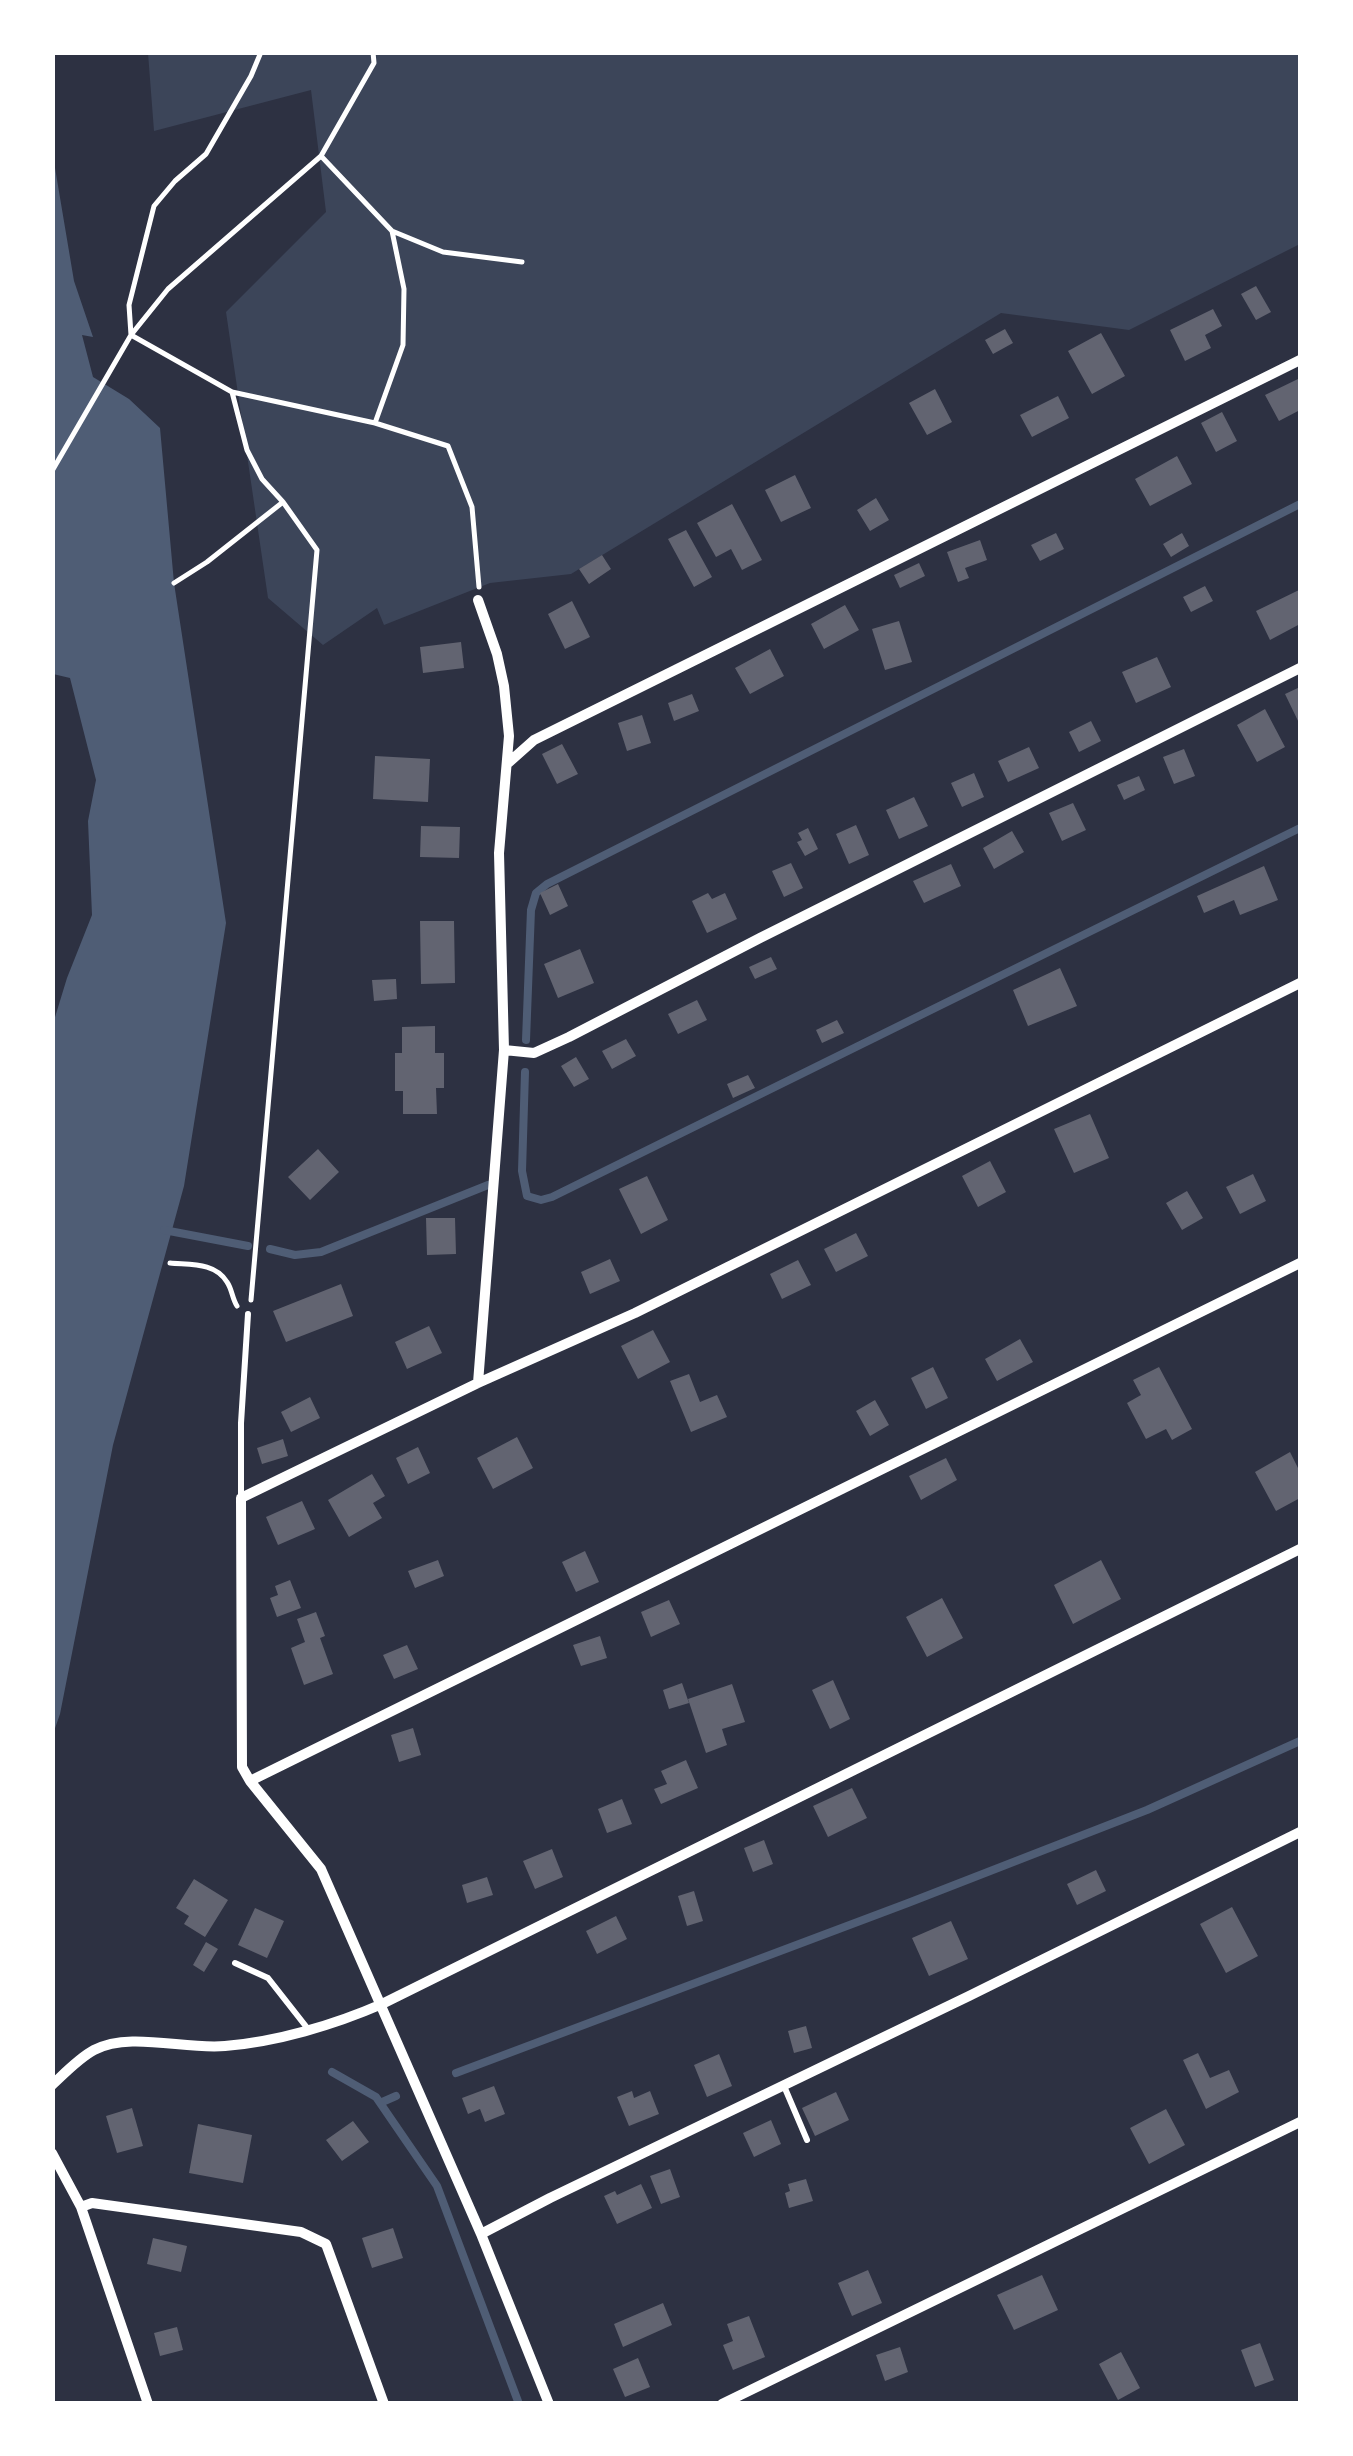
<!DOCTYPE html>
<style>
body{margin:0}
#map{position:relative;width:1353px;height:2456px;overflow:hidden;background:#2d3142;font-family:"Exo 2",sans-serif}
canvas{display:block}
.frame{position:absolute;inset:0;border:55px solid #fff;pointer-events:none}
</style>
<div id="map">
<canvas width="1353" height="2456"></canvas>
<div class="frame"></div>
</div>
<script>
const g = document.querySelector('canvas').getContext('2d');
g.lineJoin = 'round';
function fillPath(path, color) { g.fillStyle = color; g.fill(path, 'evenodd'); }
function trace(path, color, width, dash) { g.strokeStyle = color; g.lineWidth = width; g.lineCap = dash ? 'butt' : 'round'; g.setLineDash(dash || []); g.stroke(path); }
fillPath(new Path2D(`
 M 148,53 L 1300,53 L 1300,244 L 1129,330 L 1001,313 L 571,574 L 490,583 L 384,625 L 377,608 L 323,645 L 268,598 L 226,312 L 326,212 L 311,90 L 154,131 Z`), '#3c4559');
fillPath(new Path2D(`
 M 52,150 L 74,281 L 93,337 L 82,335 L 93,377 L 129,399 L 160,428 L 174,583 L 226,923 L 184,1186 L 113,1445 L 60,1714 L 53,1734 L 52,1027 L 67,978 L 92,915 L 88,821 L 96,780 L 70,678 L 53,674 Z`), '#4f5d75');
trace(new Path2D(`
 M 526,1040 L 531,910 L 536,893 L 547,884 L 1300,504
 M 525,1072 L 522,1171 L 527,1196 L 541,1200 L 552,1197 L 1300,828
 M 164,1230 L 248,1246
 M 270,1249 L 295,1255 L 321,1252 L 488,1185
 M 332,2072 L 376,2097 L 437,2186 L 519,2404
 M 456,2073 L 908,1903 L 1147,1810 L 1300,1741
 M 380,2103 L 396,2096`), '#4f5d75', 8);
fillPath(new Path2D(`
 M 1256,286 L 1271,312 L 1256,320 L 1241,294 Z
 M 1213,309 L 1222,326 L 1205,335 L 1211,348 L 1185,361 L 1170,330 Z
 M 1005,329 L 1013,343 L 993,354 L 985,340 Z
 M 1101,333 L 1125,376 L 1092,394 L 1068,351 Z
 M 1298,379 L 1300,385 L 1300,410 L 1279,421 L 1265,395 Z
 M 935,389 L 952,422 L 927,435 L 909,403 Z
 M 1058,396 L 1069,418 L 1032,437 L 1020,415 Z
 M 1222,412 L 1237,441 L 1216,452 L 1201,423 Z
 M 1177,456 L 1192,484 L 1150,506 L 1135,479 Z
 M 795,475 L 811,508 L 781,522 L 765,490 Z
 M 876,498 L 889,520 L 870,531 L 857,510 Z
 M 732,504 L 762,560 L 742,570 L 731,549 L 716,557 L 697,523 Z
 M 686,530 L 712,577 L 694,587 L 668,539 Z
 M 1056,533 L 1064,549 L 1040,561 L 1031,545 Z
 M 1182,533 L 1189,546 L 1171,557 L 1163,544 Z
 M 980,540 L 987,560 L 965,568 L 969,578 L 958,582 L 947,552 Z
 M 602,555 L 611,569 L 589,584 L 579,569 Z
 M 919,563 L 925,576 L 900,588 L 894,575 Z
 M 1205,586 L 1213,601 L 1191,612 L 1183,597 Z
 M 1299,590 L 1300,624 L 1270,640 L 1256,611 Z
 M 572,601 L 590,637 L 565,649 L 548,614 Z
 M 845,605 L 859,630 L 824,649 L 811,624 Z
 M 899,621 L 912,662 L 885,670 L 872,629 Z
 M 461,642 L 464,668 L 423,673 L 420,647 Z
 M 770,649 L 784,676 L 750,694 L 735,668 Z
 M 1157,657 L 1171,687 L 1136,703 L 1122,672 Z
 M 1300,687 L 1300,725 L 1285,694 Z
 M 692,694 L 699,711 L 674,721 L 668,703 Z
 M 1265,709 L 1285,747 L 1257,762 L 1237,725 Z
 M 642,715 L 651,743 L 627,751 L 618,723 Z
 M 1091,721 L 1101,741 L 1079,752 L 1069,732 Z
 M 562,744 L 578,774 L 557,784 L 542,754 Z
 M 1029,747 L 1039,768 L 1008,782 L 998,761 Z
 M 1184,749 L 1195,776 L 1174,784 L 1163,757 Z
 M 375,756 L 430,759 L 428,802 L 373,799 Z
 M 974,773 L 984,797 L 962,807 L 951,783 Z
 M 1139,776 L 1145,790 L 1124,800 L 1117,785 Z
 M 914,797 L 928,826 L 899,839 L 886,810 Z
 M 1073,803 L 1086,830 L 1062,841 L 1049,813 Z
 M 856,825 L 869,855 L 849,864 L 836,834 Z
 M 421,826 L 460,827 L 459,858 L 420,857 Z
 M 808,828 L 818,849 L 805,856 L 797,842 L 802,840 L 798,833 Z
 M 1012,831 L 1024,852 L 994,869 L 983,848 Z
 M 791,863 L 803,888 L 784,897 L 772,871 Z
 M 951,864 L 961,886 L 924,903 L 913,881 Z
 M 1264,866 L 1278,900 L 1240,915 L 1234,900 L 1204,913 L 1197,896 Z
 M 558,884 L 568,906 L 550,915 L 540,893 Z
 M 708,893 L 712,899 L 725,893 L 737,919 L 707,933 L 692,901 Z
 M 420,921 L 454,921 L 455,983 L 421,984 Z
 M 580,949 L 594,983 L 558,998 L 544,964 Z
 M 771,957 L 777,969 L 755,979 L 749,967 Z
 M 1060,968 L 1077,1006 L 1028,1026 L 1013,990 Z
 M 396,979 L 397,999 L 374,1001 L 372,980 Z
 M 697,1000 L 707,1020 L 678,1034 L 668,1014 Z
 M 837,1020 L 844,1033 L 822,1043 L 816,1030 Z
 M 435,1026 L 435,1053 L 444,1053 L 444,1088 L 436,1088 L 437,1114 L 403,1114 L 403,1091 L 395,1091 L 395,1053 L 402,1053 L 402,1027 Z
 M 626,1039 L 636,1056 L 612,1069 L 602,1051 Z
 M 576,1057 L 589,1079 L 574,1087 L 561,1066 Z
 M 748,1075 L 755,1088 L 733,1098 L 727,1084 Z
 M 1090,1114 L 1109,1158 L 1074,1173 L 1054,1129 Z
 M 318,1149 L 339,1172 L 310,1200 L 288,1177 Z
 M 990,1161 L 1006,1192 L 978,1207 L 962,1176 Z
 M 1253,1174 L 1266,1201 L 1240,1214 L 1226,1187 Z
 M 647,1176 L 668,1220 L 641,1234 L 619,1189 Z
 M 1187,1191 L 1203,1218 L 1182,1230 L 1166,1203 Z
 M 426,1218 L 455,1218 L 456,1254 L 427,1255 Z
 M 856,1233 L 868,1256 L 836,1272 L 824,1249 Z
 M 610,1259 L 620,1281 L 590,1294 L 581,1272 Z
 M 798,1260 L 811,1285 L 782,1299 L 770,1274 Z
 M 341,1284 L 353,1316 L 286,1342 L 273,1311 Z
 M 429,1326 L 442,1353 L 407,1369 L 395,1342 Z
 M 653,1330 L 670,1362 L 638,1379 L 621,1346 Z
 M 1020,1339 L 1033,1362 L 997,1381 L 985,1359 Z
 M 933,1367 L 948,1398 L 926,1409 L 911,1378 Z
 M 1159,1367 L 1192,1429 L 1172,1440 L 1166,1429 L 1146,1439 L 1127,1403 L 1141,1395 L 1133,1380 Z
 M 689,1374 L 700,1402 L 717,1395 L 727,1417 L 691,1432 L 670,1381 Z
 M 310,1397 L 320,1418 L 291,1432 L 281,1412 Z
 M 875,1400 L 889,1425 L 870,1436 L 856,1411 Z
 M 517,1437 L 533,1468 L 493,1489 L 477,1458 Z
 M 283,1439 L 288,1456 L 262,1464 L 257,1448 Z
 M 418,1447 L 430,1473 L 408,1484 L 396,1458 Z
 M 1290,1452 L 1300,1472 L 1300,1498 L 1276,1511 L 1255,1472 Z
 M 946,1458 L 957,1480 L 921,1500 L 909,1476 Z
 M 372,1474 L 385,1496 L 373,1503 L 382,1518 L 349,1537 L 328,1500 Z
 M 302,1501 L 315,1529 L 278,1545 L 266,1517 Z
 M 585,1551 L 599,1582 L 576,1592 L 562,1562 Z
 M 438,1560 L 444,1576 L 415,1588 L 408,1571 Z
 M 1101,1560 L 1121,1599 L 1073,1624 L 1054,1585 Z
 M 290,1580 L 301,1608 L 277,1617 L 270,1598 L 278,1595 L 275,1586 Z
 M 942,1598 L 963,1638 L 927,1657 L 906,1617 Z
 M 669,1600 L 680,1624 L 651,1637 L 641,1612 Z
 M 316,1612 L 325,1636 L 320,1638 L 333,1674 L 304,1685 L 291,1648 L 305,1642 L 297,1619 Z
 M 600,1636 L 607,1658 L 581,1666 L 573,1645 Z
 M 407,1645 L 418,1669 L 394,1679 L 383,1655 Z
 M 833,1680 L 850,1719 L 830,1729 L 812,1690 Z
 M 682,1683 L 689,1703 L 669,1709 L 663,1690 Z
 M 732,1684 L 745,1722 L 722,1729 L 727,1745 L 706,1753 L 688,1699 Z
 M 413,1728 L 421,1755 L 399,1762 L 391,1735 Z
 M 686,1760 L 698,1788 L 661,1804 L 654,1789 L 667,1784 L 661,1771 Z
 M 852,1788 L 867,1818 L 828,1837 L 813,1806 Z
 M 622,1799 L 632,1824 L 607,1833 L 598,1809 Z
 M 764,1840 L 773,1864 L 753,1872 L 744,1848 Z
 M 552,1849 L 563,1877 L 535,1889 L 523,1861 Z
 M 1096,1870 L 1106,1891 L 1077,1905 L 1067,1884 Z
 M 487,1877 L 493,1895 L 467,1903 L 462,1885 Z
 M 194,1879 L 228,1900 L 205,1937 L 184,1924 L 189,1916 L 176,1908 Z
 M 694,1891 L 703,1921 L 687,1926 L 678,1896 Z
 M 1232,1907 L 1258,1956 L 1226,1973 L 1200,1924 Z
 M 255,1908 L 284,1921 L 267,1958 L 238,1945 Z
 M 616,1916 L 627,1939 L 597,1954 L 586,1931 Z
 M 951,1921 L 968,1959 L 929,1976 L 912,1938 Z
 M 206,1942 L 218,1949 L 204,1972 L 193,1965 Z
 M 806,2026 L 812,2048 L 794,2053 L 788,2031 Z
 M 1198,2053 L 1210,2078 L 1229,2070 L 1239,2092 L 1206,2109 L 1183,2060 Z
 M 719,2054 L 732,2086 L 707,2097 L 694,2065 Z
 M 494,2086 L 505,2114 L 485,2122 L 480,2109 L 468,2114 L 462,2098 Z
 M 632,2091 L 634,2098 L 650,2091 L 659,2114 L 629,2126 L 617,2097 Z
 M 836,2092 L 849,2120 L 815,2136 L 802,2108 Z
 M 132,2108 L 143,2146 L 117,2153 L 106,2116 Z
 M 1166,2109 L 1185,2145 L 1149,2164 L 1130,2128 Z
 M 771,2120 L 781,2144 L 754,2157 L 743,2133 Z
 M 353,2121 L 369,2142 L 342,2161 L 326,2140 Z
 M 198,2124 L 252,2135 L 243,2183 L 189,2173 Z
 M 670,2169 L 680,2197 L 661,2204 L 650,2176 Z
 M 806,2179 L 813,2201 L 789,2208 L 785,2193 L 790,2191 L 788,2184 Z
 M 641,2184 L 652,2208 L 617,2224 L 604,2196 L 615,2191 L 617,2195 Z
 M 393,2228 L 403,2258 L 372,2268 L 362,2238 Z
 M 153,2238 L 187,2246 L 181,2272 L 147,2264 Z
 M 868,2270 L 882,2303 L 852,2316 L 838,2283 Z
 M 1042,2275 L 1058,2310 L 1014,2330 L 997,2295 Z
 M 663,2303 L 672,2325 L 623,2347 L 614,2324 Z
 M 749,2316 L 765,2357 L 733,2370 L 723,2345 L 733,2341 L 727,2324 Z
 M 177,2327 L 183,2350 L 160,2356 L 154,2333 Z
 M 1260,2343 L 1274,2380 L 1255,2387 L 1241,2350 Z
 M 900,2347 L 908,2372 L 885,2381 L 876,2355 Z
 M 1121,2352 L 1140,2388 L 1118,2400 L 1099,2364 Z
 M 638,2358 L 650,2387 L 625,2397 L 613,2369 Z`), '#626471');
trace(new Path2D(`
 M 261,52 L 251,76 L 206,154 L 175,181 L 154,206 L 129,305 L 131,335 L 232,392 L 375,423 L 448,446 L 472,507 L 479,587
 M 321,156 L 392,231 L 404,289 L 403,345 L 375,423
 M 392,231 L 443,252 L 522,262
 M 52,471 L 131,335 L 168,289 L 321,156 L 374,63 L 373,52
 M 174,583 L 207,562 L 283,502 L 262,479 L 247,450 L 232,392
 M 170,1263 C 190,1265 215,1262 227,1282 C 232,1289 232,1298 237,1306
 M 251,1300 L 317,550 L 283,502`), '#fff', 5);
trace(new Path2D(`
 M 241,1497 L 241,1423 L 248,1314
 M 235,1963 L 268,1978 L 308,2029
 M 784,2086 L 807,2140`), '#fff', 6);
trace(new Path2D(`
 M 478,600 L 497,654 L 504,686 L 509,736 L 499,853 L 504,1050 L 478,1383
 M 507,764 L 534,740 L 1300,360
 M 504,1050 L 534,1053 L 569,1037 L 760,938 L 1300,668
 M 250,1781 L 1300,1263
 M 52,2085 C 65,2073 79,2058 94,2050 C 130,2031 185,2050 225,2046 C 276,2042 334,2025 382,2004 L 1300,1549
 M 52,2153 L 81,2207 L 148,2404
 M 81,2207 L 92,2203 L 301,2232 L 326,2244 L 384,2404
 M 481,2234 L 550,2198 L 969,1996 L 1300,1832
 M 549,2404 L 481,2234 L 321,1869 L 250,1781 L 242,1767 L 241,1498 L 478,1383 L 635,1313 L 1300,983
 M 722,2404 L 1300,2122`), '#fff', 10);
</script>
